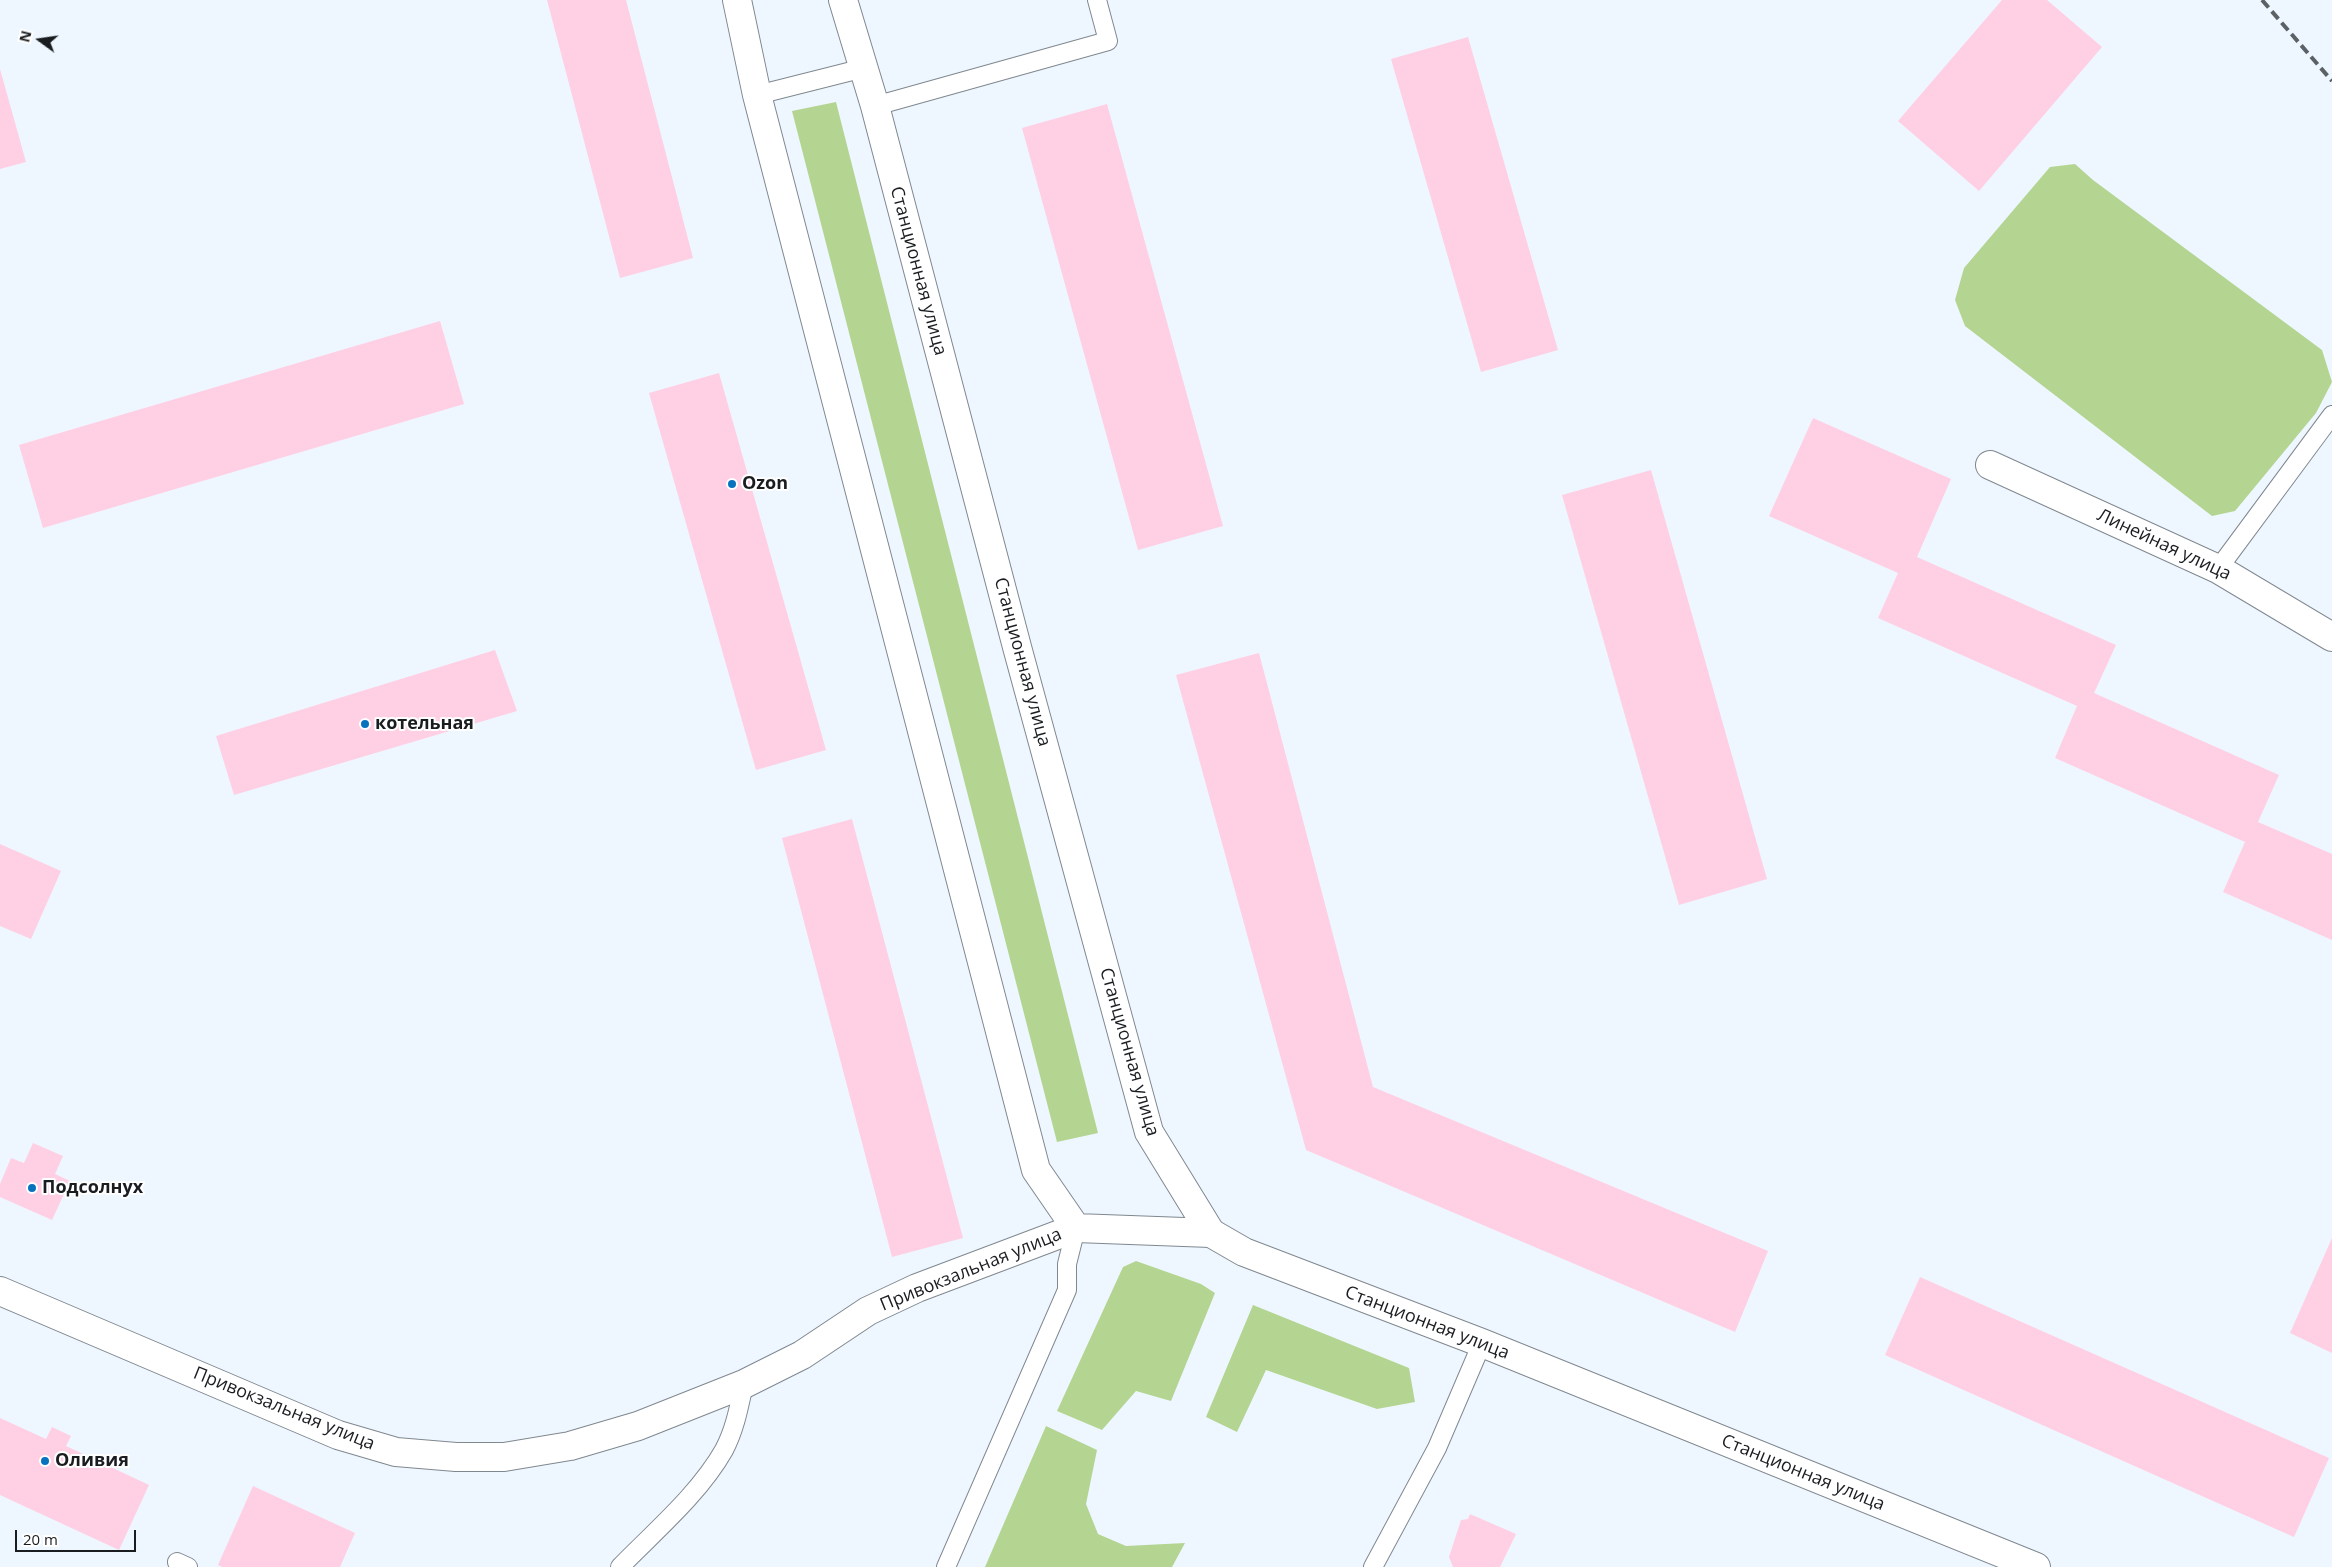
<!DOCTYPE html>
<meta charset="utf-8">
<style>
body{margin:0}
#map{position:relative;width:2332px;height:1567px;overflow:hidden;background:#eef7ff;font-family:"Open Sans",sans-serif}
canvas{display:block}
.north{position:absolute;left:15px;top:15px;width:50px;height:50px;-webkit-text-stroke:4px #fff;paint-order:stroke;rotate:284deg;font-size:14px;font-weight:700;line-height:20px;text-align:center;color:#1a1d20}
.north::after{content:'';display:block;margin:auto;width:18px;height:22px;background:#1a1d20;clip-path:polygon(50% 0,100% 100%,50% 72%,0 100%)}
.scale{position:absolute;left:15px;top:1530px;width:121px;height:22px;box-sizing:border-box;border:2px solid #1a1d20;border-top:0;padding-left:6px;font-size:15px;line-height:18px;white-space:nowrap;color:#1a1d20;-webkit-text-stroke:4px #fff;paint-order:stroke}
</style>
<div id="map">
<canvas width="2332" height="1567"></canvas>
<div class="north">N</div>
<div class="scale">20 m</div>
</div>
<script>
const g = document.querySelector('canvas').getContext('2d');
g.lineJoin = 'round';
function fillPath(path, color) { g.fillStyle = color; g.fill(path, 'evenodd'); }
function trace(path, color, width, dash) { g.strokeStyle = color; g.lineWidth = width; g.lineCap = dash ? 'butt' : 'round'; g.setLineDash(dash || []); g.stroke(path); }
function drawText(font, color, halo, rows, align = 'center') {
  g.font = font + ' "Open Sans",sans-serif'; g.lineWidth = 4; g.setLineDash([]); g.textBaseline = 'middle'; g.strokeStyle = halo; g.fillStyle = color; for (const [text, x, y, turn = 0] of rows) {
    g.save(); g.translate(x, y); g.rotate((+turn || 0) * Math.PI / 180); g.textAlign = isNaN(turn) ? turn : align; if (halo) g.strokeText(text, 0, 0); g.fillText(text, 0, 0); g.restore();
  }
}
fillPath(new Path2D(`
 M 836,102 L 1098,1133 L 1057,1142 L 792,111 Z
 M 2075,164 L 2093,180 L 2322,350 L 2332,382 L 2316,413 L 2235,511 L 2212,516 L 1965,326 L 1955,300 L 1964,268 L 2050,167 Z
 M 1136,1261 L 1201,1284 L 1215,1293 L 1171,1401 L 1136,1391 L 1102,1430 L 1057,1411 L 1123,1267 Z
 M 1253,1305 L 1409,1368 L 1415,1402 L 1377,1409 L 1266,1370 L 1237,1432 L 1206,1417 Z
 M 1046,1426 L 1097,1450 L 1086,1504 L 1098,1534 L 1126,1546 L 1185,1543 L 1172,1567 L 985,1567 Z`), '#b3d591');
fillPath(new Path2D(`
 M 547,0 L 626,0 L 693,258 L 620,278 Z
 M 2002,0 L 2047,0 L 2102,47 L 1979,191 L 1898,121 Z
 M 1468,37 L 1558,350 L 1481,372 L 1391,59 Z
 M 0,69 L 26,162 L 0,169 Z
 M 1107,104 L 1223,526 L 1138,550 L 1022,128 Z
 M 440,321 L 464,404 L 43,528 L 19,445 Z
 M 719,373 L 826,750 L 756,770 L 649,393 Z
 M 1813,418 L 1951,479 L 1917,557 L 2116,645 L 2094,693 L 2279,775 L 2258,822 L 2332,854 L 2332,940 L 2223,892 L 2245,842 L 2055,758 L 2077,706 L 1878,618 L 1898,573 L 1769,516 Z
 M 1651,470 L 1767,879 L 1679,905 L 1562,495 Z
 M 495,650 L 517,711 L 234,795 L 216,736 Z
 M 1259,653 L 1373,1087 L 1768,1251 L 1735,1332 L 1306,1150 L 1176,675 Z
 M 852,819 L 963,1238 L 892,1257 L 782,838 Z
 M 0,844 L 61,871 L 31,939 L 0,926 Z
 M 33,1143 L 63,1156 L 55,1174 L 70,1181 L 52,1220 L 0,1197 L 0,1184 L 11,1158 L 24,1163 Z
 M 2332,1238 L 2332,1353 L 2290,1333 Z
 M 1920,1277 L 2329,1458 L 2294,1537 L 1885,1355 Z
 M 0,1418 L 46,1439 L 52,1427 L 71,1436 L 66,1446 L 149,1485 L 119,1550 L 0,1495 Z
 M 253,1486 L 355,1533 L 340,1567 L 222,1567 L 218,1565 Z
 M 1470,1514 L 1516,1534 L 1500,1567 L 1453,1567 L 1449,1557 L 1461,1520 L 1468,1519 Z`), '#ffcfe4');
const service = new Path2D(`
 M 757,95 L 864,68
 M 875,106 L 1108,41 L 1097,0
 M 2218,569 L 2332,415
 M 177,1562 L 188,1567
 M 620,1567 C 655,1531 699,1494 724,1450 C 735,1429 739,1407 744,1384
 M 946,1567 L 1067,1290 L 1067,1264 L 1076,1228
 M 1373,1567 L 1437,1448 L 1482,1343`);
const minor = new Path2D(`
 M 1990,465 L 2218,569 L 2332,637
 M 1211,1233 L 1244,1252 L 1482,1343 L 2036,1567
 M 0,1291 L 338,1435 L 396,1452 L 456,1457 L 504,1457 L 570,1446 L 638,1426 L 744,1384 L 802,1355 L 868,1311 L 917,1288 L 1076,1228`);
const tertiary = new Path2D(`
 M 737,0 L 757,95 L 1036,1170 L 1076,1228 L 1211,1233
 M 843,0 L 875,106 L 1017,647 L 1149,1132 L 1211,1233`);
trace(service, '#80888f', 20);
trace(minor, '#80888f', 30);
trace(tertiary, '#80888f', 30);
trace(service, '#fff', 18);
trace(minor, '#fff', 28);
trace(tertiary, '#fff', 28);
trace(new Path2D(`
 M 2262,0 L 2332,81`), '#5c6166', 4, [10, 5]);
for (const [x, y, r, color] of [
 [732,484,5,"#0872bd"],
 [365,724,5,"#0872bd"],
 [32,1188,5,"#0872bd"],
 [45,1461,5,"#0872bd"]
]) { const dot = new Path2D(); dot.arc(x, y, r, 0, 2 * Math.PI); g.fillStyle = color; g.fill(dot); trace(dot, '#fff', 2); }
drawText('18px', '#1a1d20', '#fff', [
 ["Станционная улица",918,271,75],
 ["Линейная улица",2164,545,25],
 ["Станционная улица",1022,662,75],
 ["Станционная улица",1129,1052,74],
 ["Привокзальная улица",971,1270,-22],
 ["Станционная улица",1427,1323,21],
 ["Привокзальная улица",284,1409,22],
 ["Станционная улица",1803,1473,22]
]);
drawText('bold 18px', '#1a1d20', '#fff', [
 ["Ozon",742,484],
 ["котельная",375,724],
 ["Подсолнух",42,1188],
 ["Оливия",55,1461]
], 'left');
</script>
